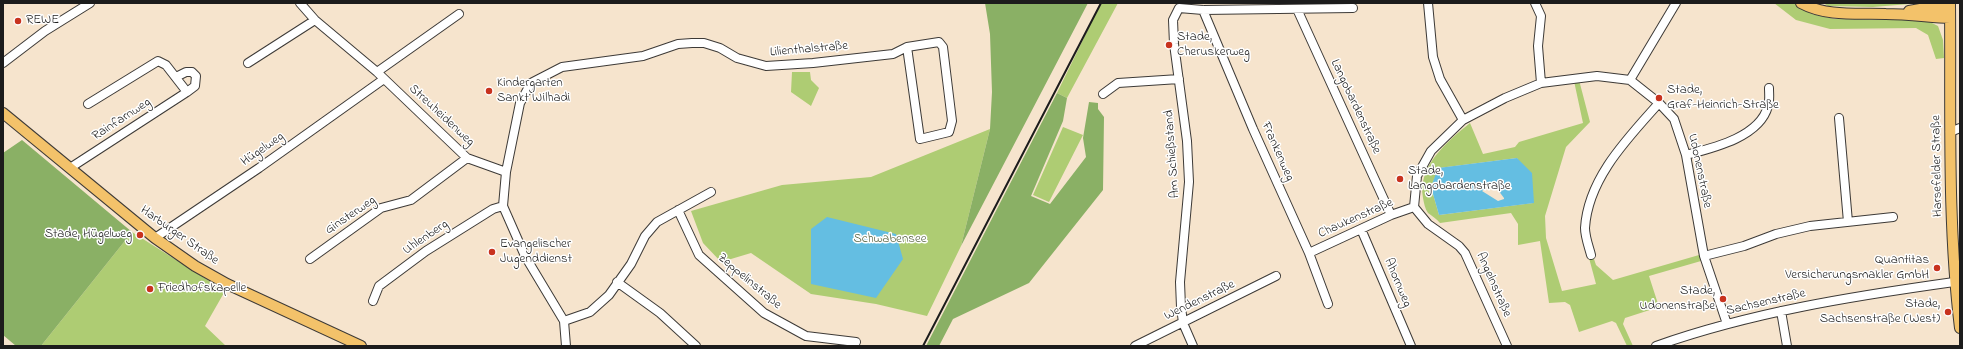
<!DOCTYPE html>
<meta charset="utf-8">
<style>
body{margin:0}
#map{position:relative;width:1963px;height:349px;overflow:hidden;background:#f6e4cd;font-family:"Indie Flower",sans-serif}
canvas{display:block}
.frame{position:absolute;inset:0;border:4px solid #1c1c1c;pointer-events:none}
</style>
<div id="map">
<canvas width="1963" height="349"></canvas>
<div class="frame"></div>
</div>
<script>
const g = document.querySelector('canvas').getContext('2d');
g.lineJoin = 'round';
function fillPath(path, color) { g.fillStyle = color; g.fill(path, 'evenodd'); }
function trace(path, color, width, dash) { g.strokeStyle = color; g.lineWidth = width; g.lineCap = dash ? 'butt' : 'round'; g.setLineDash(dash || []); g.stroke(path); }
function drawText(font, color, halo, rows, align = 'center') {
  g.font = font + ' "Indie Flower",sans-serif'; g.lineWidth = 3; g.setLineDash([]); g.textBaseline = 'middle'; g.strokeStyle = halo; g.fillStyle = color; for (const [text, x, y, turn = 0] of rows) {
    g.save(); g.translate(x, y); g.rotate((+turn || 0) * Math.PI / 180); g.textAlign = isNaN(turn) ? turn : align; if (halo) g.strokeText(text, 0, 0); g.fillText(text, 0, 0); g.restore();
  }
}
fillPath(new Path2D(`
 M 1101,3 L 1118,3 L 1067,98 L 1057,93 Z
 M 1774,3 L 1795,3 L 1812,14 L 1835,19 L 1926,20 L 1938,26 L 1943,40 L 1944,58 L 1936,59 L 1928,35 L 1916,28 L 1830,29 L 1796,20 Z
 M 1823,3 L 1922,3 L 1873,7 L 1828,6 Z
 M 792,72 L 810,72 L 811,80 L 819,88 L 811,106 L 791,92 Z
 M 1579,80 L 1590,122 L 1566,147 L 1545,216 L 1546,238 L 1562,291 L 1596,284 L 1589,258 L 1593,256 L 1596,265 L 1613,280 L 1699,255 L 1701,261 L 1649,276 L 1659,307 L 1625,318 L 1623,324 L 1633,346 L 1627,346 L 1616,323 L 1612,321 L 1579,332 L 1570,305 L 1565,302 L 1549,303 L 1540,241 L 1518,245 L 1518,224 L 1511,213 L 1440,223 C 1437,219 1432,216 1428,213 C 1425,209 1424,203 1423,198 C 1417,166 1448,141 1470,123 L 1483,154 L 1515,147 L 1519,142 L 1583,123 L 1574,81 ZM 1517,158 L 1533,203 L 1439,215 L 1431,187 L 1439,168 Z
 M 1063,127 L 1083,135 L 1049,202 L 1033,195 Z
 M 990,129 L 961,246 L 927,316 L 876,304 L 811,294 L 751,253 L 721,262 L 703,243 L 691,211 L 782,185 L 871,177 Z
 M 132,232 L 225,291 L 205,326 L 226,346 L 41,346 Z`), '#aecc73');
fillPath(new Path2D(`
 M 985,3 L 1088,3 L 961,246 L 990,129 L 992,92 L 990,34 Z
 M 1057,93 L 1067,98 L 1063,121 L 1031,196 L 1050,204 L 1086,157 L 1083,138 L 1089,102 L 1098,103 L 1098,109 L 1104,117 L 1103,190 L 1029,283 L 953,319 L 939,346 L 926,346 Z
 M 22,140 L 132,232 L 41,346 L 16,346 L 3,335 L 3,153 Z`), '#8ab065');
fillPath(new Path2D(`
 M 1517,158 L 1532,173 L 1534,203 L 1439,215 L 1431,187 L 1438,168 ZM 1492,182 L 1504,198 L 1504,199 L 1498,201 L 1482,191 Z
 M 827,217 L 896,234 L 903,259 L 876,298 L 811,284 L 811,229 Z`), '#64bee2');
const minor = new Path2D(`
 M 300,3 L 315,20 L 377,72 L 467,158 L 506,172 L 503,206 L 525,256 L 564,321 L 566,346
 M 1428,3 L 1433,57 L 1440,79 L 1463,120
 M 1535,3 L 1541,16 L 1538,46 L 1541,83
 M 1297,9 L 1391,215
 M 1203,10 L 1253,129 L 1309,253 L 1328,304
 M 3,63 L 45,31 L 90,3
 M 248,63 L 315,20
 M 377,72 L 459,14
 M 177,79 L 178,76 L 186,72 L 192,72 L 196,76 L 195,86 L 187,92
 M 1630,80 L 1676,3
 M 1103,94 L 1118,83 L 1179,79
 M 1839,118 L 1848,222
 M 1950,132 L 1960,128
 M 1686,155 C 1713,148 1760,137 1768,106 C 1770,101 1769,94 1769,88
 M 70,168 L 187,92 L 166,65 L 158,61 L 88,104
 M 506,172 L 520,103 L 531,83 L 562,67 L 643,56 L 678,44 L 692,43 L 704,43 L 720,48 L 737,58 L 766,66 L 813,63 L 893,54 L 907,47 L 939,42 L 943,47 L 952,121 L 949,132 L 920,139 L 907,47
 M 1414,207 L 1417,176 L 1431,151 L 1463,120 L 1505,98 L 1541,83 L 1597,76 L 1630,80 L 1659,103 L 1674,119 L 1686,155 L 1704,256 L 1727,324
 M 1414,207 L 1428,224 L 1459,246 L 1465,253 L 1507,346
 M 678,210 L 699,255 L 764,313 L 806,336 L 856,342
 M 1361,229 L 1411,346
 M 155,238 L 259,168 L 384,79
 M 1309,253 L 1391,215 L 1414,207
 M 1591,255 C 1589,247 1585,237 1585,228 C 1588,178 1628,138 1659,103
 M 1704,256 L 1744,246 L 1776,234 L 1810,226 L 1893,217
 M 310,259 L 381,208 L 411,200 L 467,158
 M 617,282 L 660,313 L 696,346
 M 373,301 L 379,286 L 426,251 L 493,209 L 503,206
 M 1781,311 L 1787,346
 M 564,321 L 590,312 L 609,295 L 631,264 L 645,236 L 657,222 L 711,192
 M 1135,346 L 1276,276
 M 1193,346 L 1183,323 L 1181,307 L 1180,282 L 1189,182 L 1187,141 L 1174,44 L 1173,20 L 1179,8 L 1203,10 L 1353,8
 M 1656,346 C 1752,312 1854,296 1954,282`);
const major = new Path2D(`
 M 1801,3 C 1827,17 1857,13 1886,14 C 1907,14 1929,17 1950,18
 M 1950,3 C 1951,112 1947,220 1960,328
 M 1909,11 L 1926,8 L 1950,9
 M 3,113 L 155,238 L 195,266 L 227,284 L 361,346`);
trace(minor, '#3d3a37', 10);
trace(major, '#3d3a37', 12);
trace(minor, '#fff', 8);
trace(major, '#f3c26a', 10);
trace(new Path2D(`
 M 923,346 L 1101,3`), '#1c1c1c', 2);
for (const [x, y, r, color] of [
 [18,21,4,"#c8321e"],
 [1169,45,4,"#c8321e"],
 [489,91,4,"#c8321e"],
 [1659,98,4,"#c8321e"],
 [1400,179,4,"#c8321e"],
 [140,235,4,"#c8321e"],
 [492,252,4,"#c8321e"],
 [1937,268,4,"#c8321e"],
 [150,289,4,"#c8321e"],
 [1723,299,4,"#c8321e"],
 [1948,312,4,"#c8321e"]
]) { const dot = new Path2D(); dot.arc(x, y, r, 0, 2 * Math.PI); g.fillStyle = color; g.fill(dot); trace(dot, '#fff', 1.5); }
drawText('13px', '#1c1c1c', '#fff', [
 ["REWE",26,21],
 ["Stade,",1177,38],
 ["Cheruskerweg",1177,53],
 ["Kindergarten",497,84],
 ["Sankt Wilhadi",497,99],
 ["Stade,",1667,91],
 ["Graf-Heinrich-Straße",1667,106],
 ["Stade,",1408,172],
 ["Langobardenstraße",1408,187],
 ["Stade, Hügelweg",132,235,"right"],
 ["Evangelischer",500,245],
 ["Jugenddienst",500,260],
 ["Quantitas",1929,261,"right"],
 ["Versicherungsmakler GmbH",1929,276,"right"],
 ["Friedhofskapelle",158,289],
 ["Stade,",1715,292,"right"],
 ["Udonenstraße",1715,307,"right"],
 ["Stade,",1940,305,"right"],
 ["Sachsenstraße (West)",1940,320,"right"]
], 'left');
drawText('13px', '#1c1c1c', '#fff', [
 ["Lilienthalstraße",809,50,-5],
 ["Langobardenstraße",1355,107,65],
 ["Streuheidenweg",441,116,43],
 ["Rainfarnweg",122,120,-33],
 ["Hügelweg",263,150,-35],
 ["Frankenweg",1277,152,66],
 ["Am Schießstand",1173,154,-94],
 ["Harsefelder Straße",1938,166,-91],
 ["Udonenstraße",1699,171,78],
 ["Ginsterweg",351,216,-34],
 ["Chaukenstraße",1356,219,-24],
 ["Harburger Straße",179,236,35],
 ["Uhlenberg",426,238,-34],
 ["Zeppelinstraße",749,282,40],
 ["Ahornweg",1397,283,67],
 ["Angelnstraße",1493,285,66],
 ["Wendenstraße",1200,301,-26],
 ["Sachsenstraße",1766,303,-13]
]);
drawText('13px', '#56623f', '#fff', [
 ["Schwabensee",890,240]
]);
</script>
